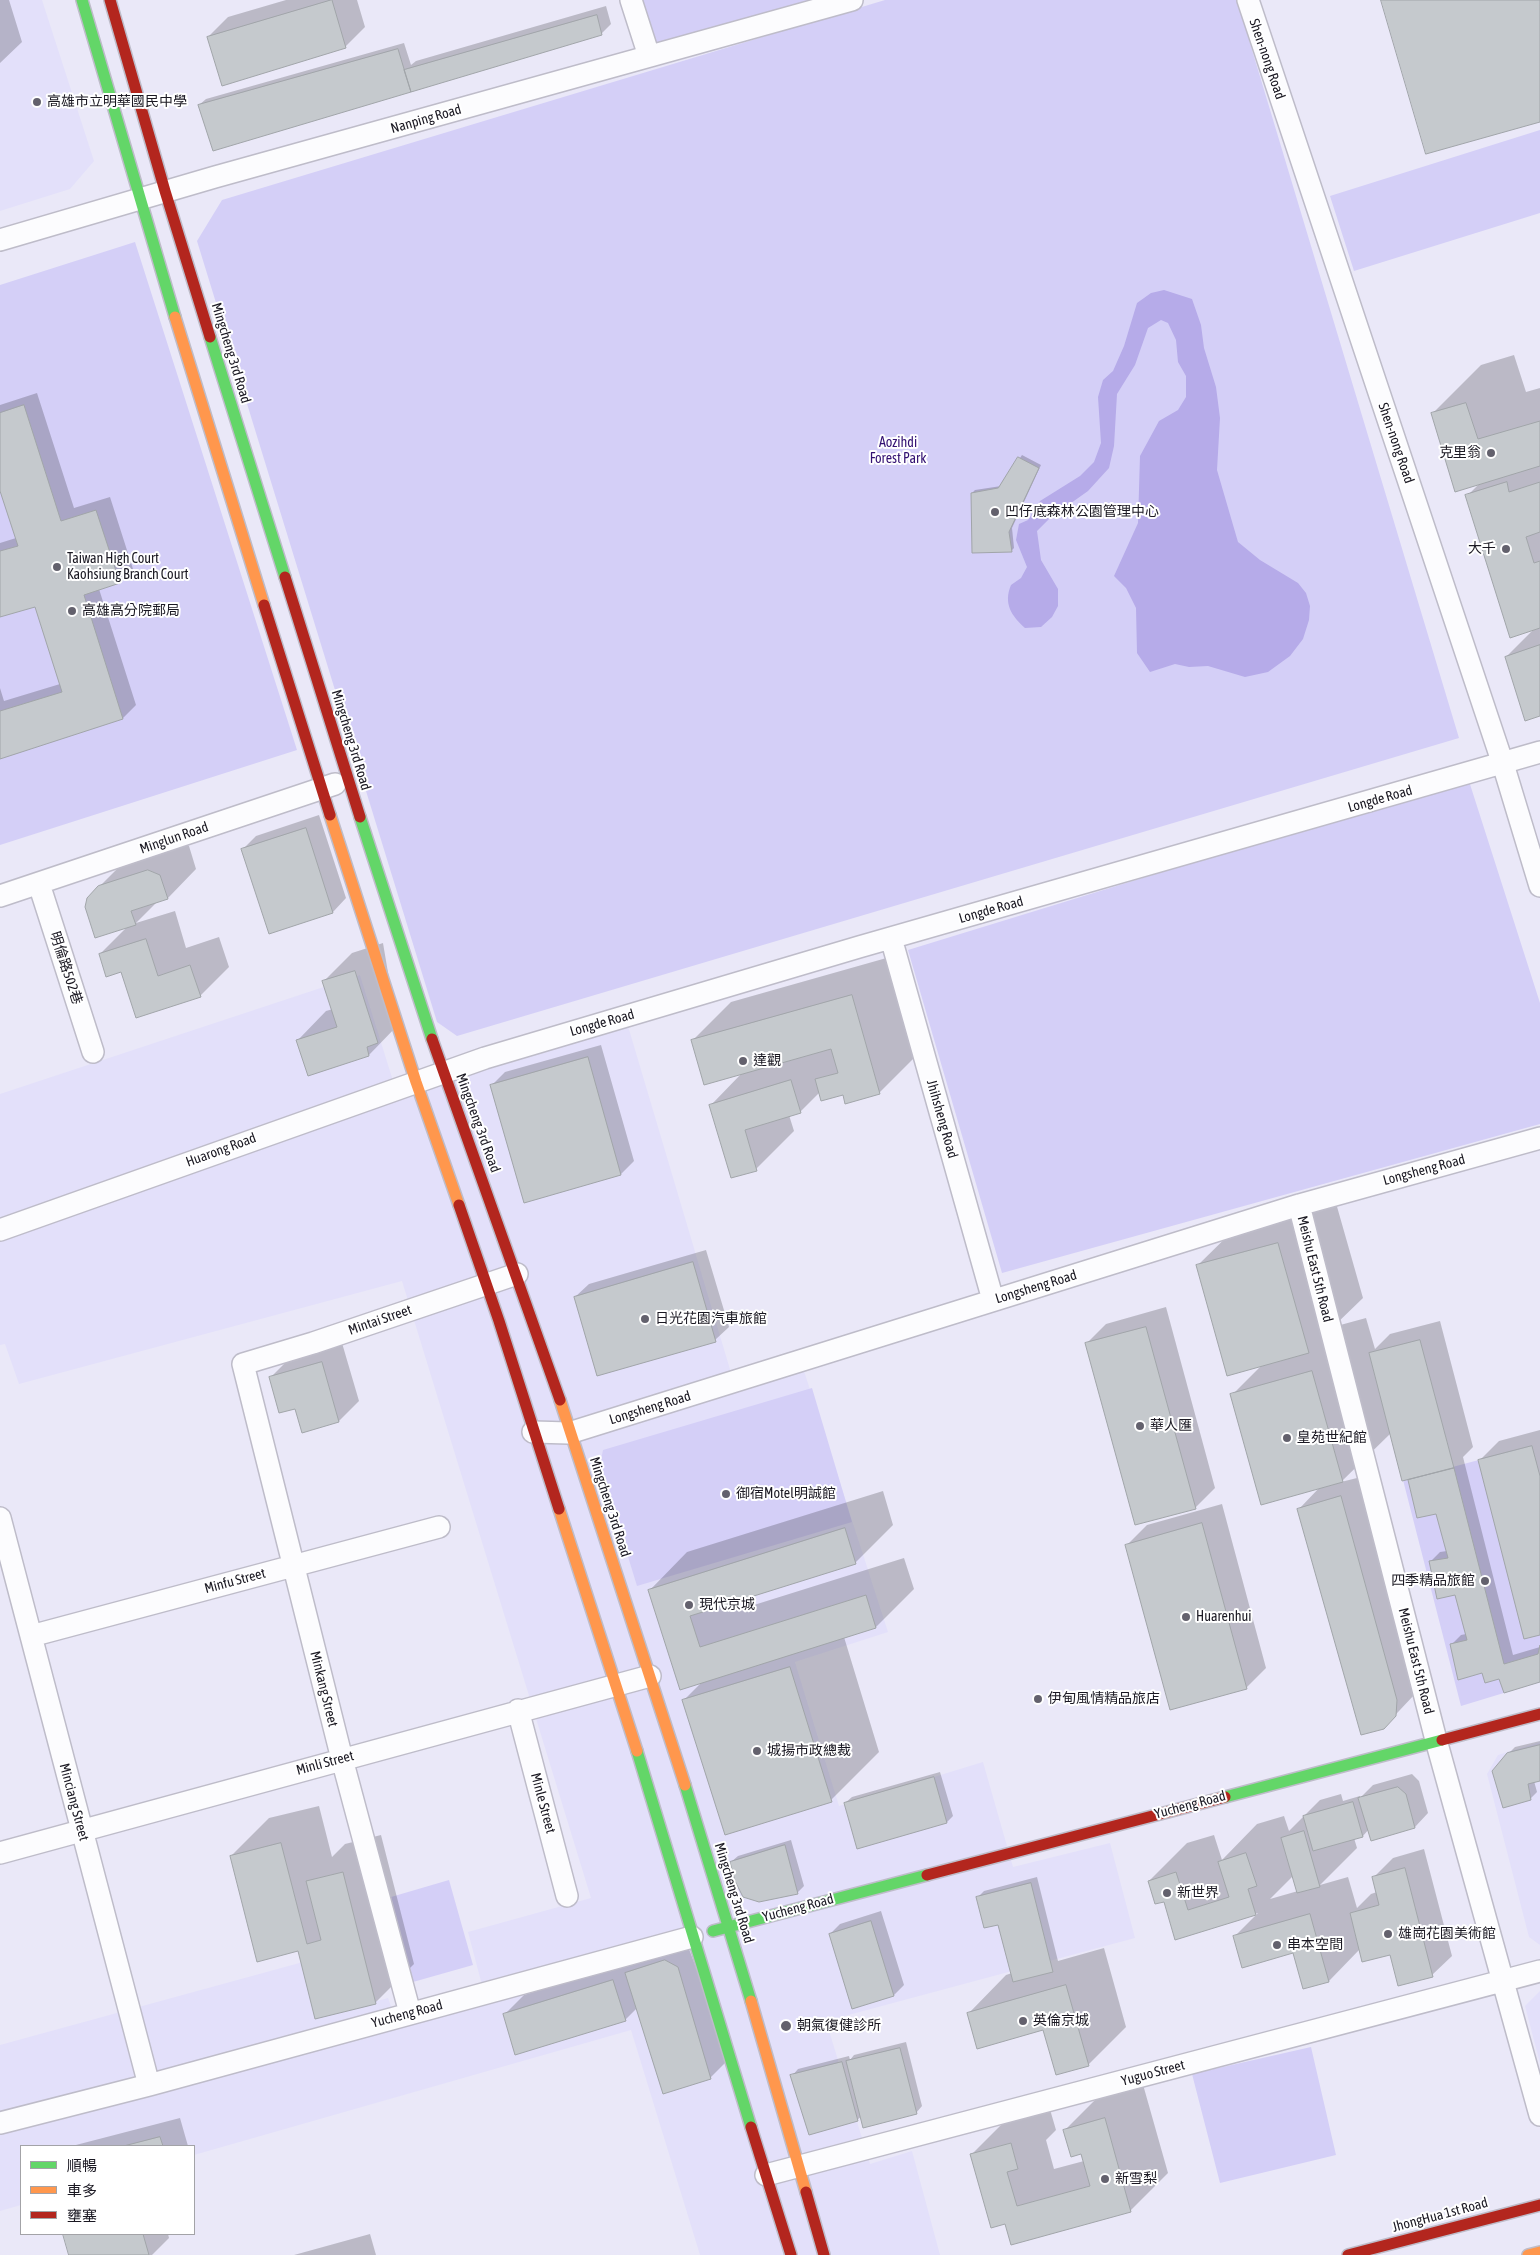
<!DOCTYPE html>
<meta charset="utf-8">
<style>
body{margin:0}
#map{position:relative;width:1540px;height:2255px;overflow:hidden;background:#eae8f8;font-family:"Asap Condensed","Noto Sans TC",sans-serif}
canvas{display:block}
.legend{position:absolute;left:20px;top:2145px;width:175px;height:90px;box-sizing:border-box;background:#fff;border:1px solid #a3a3a7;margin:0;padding:6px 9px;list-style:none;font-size:15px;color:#1a1822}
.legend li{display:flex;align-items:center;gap:10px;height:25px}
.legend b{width:25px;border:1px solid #a3a3a7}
</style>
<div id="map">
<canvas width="1540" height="2255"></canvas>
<ul class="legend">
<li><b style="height:6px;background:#63d668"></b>順暢</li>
<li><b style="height:6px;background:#ff974d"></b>車多</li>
<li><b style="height:6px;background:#b3261e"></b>壅塞</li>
</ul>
</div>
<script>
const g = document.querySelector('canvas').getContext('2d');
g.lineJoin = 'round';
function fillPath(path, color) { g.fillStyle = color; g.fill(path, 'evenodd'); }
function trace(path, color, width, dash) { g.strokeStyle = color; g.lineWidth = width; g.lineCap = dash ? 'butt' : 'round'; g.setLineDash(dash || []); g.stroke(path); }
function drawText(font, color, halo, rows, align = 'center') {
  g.font = font + ' "Asap Condensed","Noto Sans TC",sans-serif'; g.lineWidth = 4; g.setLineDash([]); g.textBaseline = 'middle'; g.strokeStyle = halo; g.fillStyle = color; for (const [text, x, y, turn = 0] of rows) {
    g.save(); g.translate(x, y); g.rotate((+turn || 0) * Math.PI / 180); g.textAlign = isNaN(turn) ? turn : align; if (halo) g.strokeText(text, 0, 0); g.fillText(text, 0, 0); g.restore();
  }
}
fillPath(new Path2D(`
 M 0,0 L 42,0 L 94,161 L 70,189 L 0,211 Z
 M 360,975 L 399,1100 L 462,1075 L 628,1026 L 737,1393 L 804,1371 L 888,1632 L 795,1662 L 839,1806 L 983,1762 L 1013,1867 L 1110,1843 L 1135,1938 L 826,2021 L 870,2164 L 912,2151 L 940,2255 L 700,2255 L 631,2030 L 194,2155 L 194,2146 L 21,2146 L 21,2205 L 0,2211 L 0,2045 L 325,1956 L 340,2011 L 388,1998 L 393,2012 L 482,1985 L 468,1932 L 591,1898 L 402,1281 L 19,1384 L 5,1344 L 0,1345 L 0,1094 Z
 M 1540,1742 L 1540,1945 L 1529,1937 L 1487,1774 L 1498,1755 Z
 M 1540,1991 L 1540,2063 L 1525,2006 Z`), '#e3e0fa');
fillPath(new Path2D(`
 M 634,0 L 823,0 L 650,52 Z
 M 885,0 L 1237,0 L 1459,738 L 457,1036 L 437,1022 L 197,241 L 222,200 Z
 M 1540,130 L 1540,213 L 1354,271 L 1330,196 Z
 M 135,242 L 297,750 L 0,845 L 0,285 Z
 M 1468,778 L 1540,1003 L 1540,1124 L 1002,1273 L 908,950 Z
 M 812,1388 L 852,1522 L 637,1586 L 600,1465 L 603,1450 Z
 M 1532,1446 L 1540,1476 L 1540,1682 L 1461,1706 L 1403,1480 Z
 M 449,1880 L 473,1965 L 413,1982 L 391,1897 Z
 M 1311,2047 L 1336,2155 L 1220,2183 L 1192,2074 Z`), '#d4cff7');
fillPath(new Path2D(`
 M 1164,290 L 1192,299 L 1201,325 L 1204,348 L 1216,387 L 1220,418 L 1217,470 L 1238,542 L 1260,560 L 1298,583 L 1306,593 L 1310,606 L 1309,620 L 1303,639 L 1290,656 L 1268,672 L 1245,677 L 1208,666 L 1189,667 L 1175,664 L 1150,672 L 1137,653 L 1136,608 L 1126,588 L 1114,576 L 1138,523 L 1140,456 L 1159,421 L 1178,410 L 1186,397 L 1186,376 L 1178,362 L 1176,340 L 1168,323 L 1161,320 L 1148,328 L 1135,365 L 1117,394 L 1114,446 L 1109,468 L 1088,491 L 1050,518 L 1037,531 L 1041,560 L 1058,589 L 1058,606 L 1052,617 L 1041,627 L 1025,628 C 1012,616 1003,604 1011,585 L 1021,578 L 1027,567 L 1016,540 L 1019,524 L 1028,520 L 1040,501 L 1080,476 L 1094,462 L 1101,443 L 1098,397 L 1103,380 L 1113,371 L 1124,346 L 1137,303 L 1151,293 Z`), '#b6abe9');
fillPath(new Path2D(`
 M 0,0 L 9,0 L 22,42 L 0,63 Z
 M 286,0 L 357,0 L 365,27 L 345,47 L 208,37 L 228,17 Z
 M 606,6 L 611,24 L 601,34 L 412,91 L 199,105 L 206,99 L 404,43 L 411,65 L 416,61 Z
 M 1514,355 L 1526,392 L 1540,388 L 1540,715 L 1506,657 L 1534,629 L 1467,496 L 1480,483 L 1433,413 L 1481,365 Z
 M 37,393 L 74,508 L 110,497 L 133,569 L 119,582 L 99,589 L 136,705 L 123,718 L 0,757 L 0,688 L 4,701 L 60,684 L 36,605 L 0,616 L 0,543 L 16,538 L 0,487 L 0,405 Z
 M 1022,455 L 1041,465 L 1012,528 L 1014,548 L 1011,551 L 972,493 L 975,490 L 1001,486 Z
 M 319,815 L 346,898 L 333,912 L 243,849 L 256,836 Z
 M 178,842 L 189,846 L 196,869 L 168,898 L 158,901 L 136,923 L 175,911 L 186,948 L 219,937 L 229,967 L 200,996 L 122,971 L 100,954 L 128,926 L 88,898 L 128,858 Z
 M 383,943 L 397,1026 L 369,1055 L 298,1040 L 326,1011 L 333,1009 L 324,981 L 352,953 Z
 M 890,957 L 917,1055 L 879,1093 L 820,1092 L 800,1112 L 789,1115 L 794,1131 L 756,1169 L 711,1105 L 743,1072 L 693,1040 L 731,1002 Z
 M 601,1045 L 634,1161 L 621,1174 L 492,1085 L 505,1072 Z
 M 1332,1189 L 1363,1298 L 1333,1327 L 1366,1318 L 1375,1349 L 1390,1334 L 1440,1321 L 1473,1447 L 1463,1457 L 1513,1655 L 1540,1647 L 1540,1681 L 1500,1678 L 1483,1671 L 1451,1645 L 1461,1635 L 1466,1634 L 1456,1594 L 1430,1562 L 1440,1552 L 1447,1551 L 1436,1512 L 1409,1480 L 1412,1477 L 1391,1433 L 1341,1482 L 1361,1477 L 1415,1694 L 1383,1728 L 1299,1509 L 1320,1487 L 1232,1395 L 1262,1365 L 1197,1266 L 1252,1212 Z
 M 706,1250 L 729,1327 L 715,1340 L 575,1297 L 589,1284 Z
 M 1166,1307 L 1215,1488 L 1195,1508 L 1086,1344 L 1106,1324 Z
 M 342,1343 L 359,1401 L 339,1421 L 296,1408 L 270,1378 L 290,1358 Z
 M 1540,1430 L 1540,1634 L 1480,1460 L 1499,1441 Z
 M 883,1491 L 893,1525 L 855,1563 L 735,1601 L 738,1610 L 904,1558 L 914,1589 L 876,1627 L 844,1637 L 879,1752 L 831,1800 L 684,1700 L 703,1681 L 650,1590 L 687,1552 Z
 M 1222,1504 L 1266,1668 L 1246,1688 L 1127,1545 L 1147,1525 Z
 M 1540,1741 L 1540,1779 L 1534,1781 L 1537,1792 L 1530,1799 L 1508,1754 L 1515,1747 Z
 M 940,1772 L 953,1816 L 947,1822 L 845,1803 L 852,1797 Z
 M 1412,1774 L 1419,1781 L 1428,1813 L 1415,1827 L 1369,1829 L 1363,1836 L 1354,1838 L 1357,1848 L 1320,1885 L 1348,1877 L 1357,1908 L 1371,1894 L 1377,1892 L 1373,1878 L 1393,1858 L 1424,1849 L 1452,1956 L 1432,1975 L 1391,1954 L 1360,1949 L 1329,1981 L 1294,1952 L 1234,1937 L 1258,1913 L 1176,1938 L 1165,1900 L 1149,1881 L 1187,1843 L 1214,1835 L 1222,1860 L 1257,1824 L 1284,1816 L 1289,1831 L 1320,1800 L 1341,1794 L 1343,1801 L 1360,1796 L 1360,1798 L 1373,1785 ZM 1293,1876 L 1298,1891 L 1270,1899 Z
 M 319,1806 L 332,1857 L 345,1844 L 381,1835 L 414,1964 L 376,2002 L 316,2017 L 299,1950 L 231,1856 L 269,1818 Z
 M 791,1840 L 804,1886 L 797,1893 L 731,1862 L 738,1856 Z
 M 1037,1877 L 1058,1961 L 1104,1948 L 1126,2027 L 1088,2065 L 1044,2029 L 969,2013 L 1006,1975 L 1012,1973 L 999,1923 L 978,1897 L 984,1891 Z
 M 881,1911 L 904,1985 L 894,1995 L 830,1934 L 840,1924 Z
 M 686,1941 L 730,2058 L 710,2078 L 637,2008 L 625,2020 L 504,2015 L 524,1995 L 633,1961 L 634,1965 L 646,1954 Z
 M 906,2042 L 922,2106 L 916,2113 L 862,2116 L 857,2120 L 792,2076 L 798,2069 L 849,2056 L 850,2060 L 854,2055 Z
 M 1142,2081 L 1168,2173 L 1130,2211 L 1006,2222 L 971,2155 L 1009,2117 L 1049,2106 L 1056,2130 L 1046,2140 L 1054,2169 L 1084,2161 L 1082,2153 L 1065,2130 L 1103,2092 Z
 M 180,2118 L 188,2146 L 72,2146 Z
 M 64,2234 L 168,2234 L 169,2238 L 152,2255 L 70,2255 Z
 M 370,2234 L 376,2255 L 294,2255 Z`), '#0003');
const building = new Path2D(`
 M 332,0 L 346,48 L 222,86 L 207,37 Z
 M 1381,0 L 1540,0 L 1540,122 L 1426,154 Z
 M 597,15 L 602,35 L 411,92 L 404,70 Z
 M 398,49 L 411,92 L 213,151 L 198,105 Z
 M 1466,403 L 1478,439 L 1540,421 L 1540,466 L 1455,492 L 1431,413 Z
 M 24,405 L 61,521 L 96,510 L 120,583 L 84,595 L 123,719 L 0,759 L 0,711 L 62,692 L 35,607 L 0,617 L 0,551 L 18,546 L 0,491 L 0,413 Z
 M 1018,457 L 1039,468 L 1009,532 L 1012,552 L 972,553 L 971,493 L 998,488 Z
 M 1507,482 L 1509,492 L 1540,482 L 1540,532 L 1526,537 L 1534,563 L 1540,561 L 1540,628 L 1510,638 L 1465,495 Z
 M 1540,645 L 1540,716 L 1525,721 L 1505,657 Z
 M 306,828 L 333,913 L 269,934 L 241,849 Z
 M 148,870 L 160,875 L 168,899 L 131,911 L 136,925 L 95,938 L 85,907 L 87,898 L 98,886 Z
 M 146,939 L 158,976 L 190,965 L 201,997 L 136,1018 L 121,972 L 106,977 L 99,954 Z
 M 355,971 L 378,1043 L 367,1047 L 369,1056 L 308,1076 L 296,1040 L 337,1027 L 322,981 Z
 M 852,995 L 880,1094 L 845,1104 L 843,1095 L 821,1101 L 815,1079 L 838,1073 L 831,1049 L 704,1085 L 691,1040 Z
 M 588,1057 L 621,1175 L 524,1203 L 490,1085 Z
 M 791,1080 L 801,1113 L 745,1130 L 757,1171 L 731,1178 L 709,1105 Z
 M 1278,1243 L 1309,1353 L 1227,1376 L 1196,1265 Z
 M 693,1262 L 716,1342 L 597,1376 L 574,1297 Z
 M 1146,1327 L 1196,1509 L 1135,1525 L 1085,1343 Z
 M 1420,1340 L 1454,1468 L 1402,1481 L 1369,1353 Z
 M 322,1362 L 339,1422 L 302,1433 L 295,1409 L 279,1413 L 269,1377 Z
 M 1312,1371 L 1343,1482 L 1261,1505 L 1230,1394 Z
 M 1532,1446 L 1540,1476 L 1540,1635 L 1524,1639 L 1478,1460 Z
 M 1454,1468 L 1504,1664 L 1538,1654 L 1540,1645 L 1540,1682 L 1504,1693 L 1499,1679 L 1485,1683 L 1482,1673 L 1458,1680 L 1450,1644 L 1467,1640 L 1455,1595 L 1437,1599 L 1429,1561 L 1448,1558 L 1436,1514 L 1417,1518 L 1408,1480 Z
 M 1341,1496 L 1397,1700 L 1396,1716 L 1384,1729 L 1361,1735 L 1297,1509 Z
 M 1202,1523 L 1247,1689 L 1170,1710 L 1125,1545 Z
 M 845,1528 L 856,1564 L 690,1616 L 700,1647 L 866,1595 L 876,1628 L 680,1690 L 648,1590 Z
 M 790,1667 L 832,1802 L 725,1835 L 682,1700 Z
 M 1540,1745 L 1540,1781 L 1528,1784 L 1531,1800 L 1503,1808 L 1492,1771 L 1507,1753 Z
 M 934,1777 L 947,1823 L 857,1849 L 844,1803 Z
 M 1398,1787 L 1406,1794 L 1415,1828 L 1371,1841 L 1358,1798 Z
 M 1353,1802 L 1363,1837 L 1313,1851 L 1303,1816 Z
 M 1304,1831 L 1320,1887 L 1297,1893 L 1281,1838 Z
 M 281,1843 L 307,1944 L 321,1940 L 306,1881 L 343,1872 L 376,2004 L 315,2019 L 298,1951 L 257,1962 L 230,1856 Z
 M 785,1845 L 798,1894 L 759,1902 L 743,1897 L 735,1881 L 730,1862 Z
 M 1246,1853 L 1257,1886 L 1248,1889 L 1256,1915 L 1175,1940 L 1164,1902 L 1155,1904 L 1148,1881 L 1176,1872 L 1188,1910 L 1229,1897 L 1218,1862 Z
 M 1405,1868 L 1433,1977 L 1398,1986 L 1390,1955 L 1362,1962 L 1350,1913 L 1379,1905 L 1372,1877 Z
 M 1031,1883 L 1053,1972 L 1013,1982 L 998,1925 L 984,1928 L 976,1897 Z
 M 1310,1914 L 1329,1982 L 1303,1989 L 1293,1953 L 1242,1968 L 1233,1936 Z
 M 871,1921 L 894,1996 L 852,2009 L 829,1934 Z
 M 665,1960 L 678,1967 L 711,2079 L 663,2094 L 625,1973 Z
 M 613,1980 L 626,2021 L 515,2055 L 503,2014 Z
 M 1066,1985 L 1089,2066 L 1056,2075 L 1043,2030 L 977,2049 L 967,2013 Z
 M 900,2048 L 917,2114 L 863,2128 L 846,2061 Z
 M 842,2062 L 858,2121 L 809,2135 L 790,2075 Z
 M 1105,2118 L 1131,2212 L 1011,2245 L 1005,2224 L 991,2228 L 970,2154 L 1011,2143 L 1018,2169 L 1007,2172 L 1017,2206 L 1090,2186 L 1081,2154 L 1071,2157 L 1063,2130 Z
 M 160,2137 L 163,2146 L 124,2146 Z
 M 63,2234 L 143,2234 L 149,2255 L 69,2255 Z`);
fillPath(building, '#c5c9cd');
trace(building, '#a1a5a9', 1);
const street = new Path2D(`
 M 631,0 L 649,56
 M 1248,0 L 1503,764 L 1540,886
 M 0,240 L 215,177 L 852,0
 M 39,884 L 93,1052
 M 0,896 L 335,784
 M 891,938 L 993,1300
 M 1299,1205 L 1436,1740 L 1540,2115
 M 0,1230 L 485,1058 L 859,947 L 1540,752
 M 533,1432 L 569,1433 L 1299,1205 L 1540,1138
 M 0,1518 L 149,2085
 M 31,1636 L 439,1527
 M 518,1710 L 567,1896
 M 0,1853 L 650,1676
 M 410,2013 L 342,1759 L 243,1364 L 313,1343 L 517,1274
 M 0,2123 L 149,2085 L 692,1937
 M 766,2175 L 1540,1971`);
const fast = new Path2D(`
 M 82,0 L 175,317
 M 210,337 L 285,577
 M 360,817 L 432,1039
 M 637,1751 L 751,2127
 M 685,1785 L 751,2001
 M 1225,1797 L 1442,1740
 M 713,1931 L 927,1875`);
const slow = new Path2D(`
 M 175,317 L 264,605
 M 330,815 L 416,1082 L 459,1205
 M 560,1400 L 685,1785
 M 559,1509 L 637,1751
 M 751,2001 L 806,2192
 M 1528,2255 L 1540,2252`);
const jam = new Path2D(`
 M 110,0 L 165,191 L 210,337
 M 285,577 L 360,817
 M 264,605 L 330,815
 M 432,1039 L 560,1400
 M 459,1205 L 499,1321 L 559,1509
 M 1442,1740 L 1540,1714
 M 927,1875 L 1225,1797
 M 751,2127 L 791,2255
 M 806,2192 L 824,2255
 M 1348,2255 L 1540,2205`);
trace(street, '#bebcc9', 24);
trace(fast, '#bebcc9', 14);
trace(slow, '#bebcc9', 14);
trace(jam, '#bebcc9', 14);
trace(street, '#fcfcfe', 21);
trace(fast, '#63d668', 11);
trace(slow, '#ff974d', 11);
trace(jam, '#b3261e', 11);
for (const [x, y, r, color] of [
 [37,102,5,"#63616d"],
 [1491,453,5,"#63616d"],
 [995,512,5,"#63616d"],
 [1506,549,5,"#63616d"],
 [57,567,5,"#63616d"],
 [72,611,5,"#63616d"],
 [743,1061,5,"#63616d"],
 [645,1319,5,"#63616d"],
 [1140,1426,5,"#63616d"],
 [1287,1438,5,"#63616d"],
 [726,1494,5,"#63616d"],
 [1485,1581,5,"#63616d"],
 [689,1605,5,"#63616d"],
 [1186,1617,5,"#63616d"],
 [1038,1699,5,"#63616d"],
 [757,1751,5,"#63616d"],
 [1167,1893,5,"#63616d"],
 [1388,1934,5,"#63616d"],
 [1277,1945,5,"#63616d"],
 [1023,2021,5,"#63616d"],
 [786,2026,6,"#63616d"],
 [1105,2179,5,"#63616d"]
]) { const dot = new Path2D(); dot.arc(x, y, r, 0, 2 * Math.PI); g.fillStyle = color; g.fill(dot); trace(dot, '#fff', 2); }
drawText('14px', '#1a1822', '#fff', [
 ["Shen-nong Road",1267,59,71],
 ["Nanping Road",426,119,-16],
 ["Mingcheng 3rd Road",231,353,73],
 ["Shen-nong Road",1396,443,71],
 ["Mingcheng 3rd Road",351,740,73],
 ["Longde Road",1380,799,-16],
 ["Minglun Road",174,838,-19],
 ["Longde Road",991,910,-16],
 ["明倫路502巷",66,968,72],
 ["Longde Road",602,1023,-16],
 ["Jhihsheng Road",942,1119,74],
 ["Mingcheng 3rd Road",478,1123,70],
 ["Huarong Road",221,1150,-20],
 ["Longsheng Road",1424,1170,-15],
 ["Meishu East 5th Road",1315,1269,76],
 ["Longsheng Road",1036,1287,-17],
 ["Mintai Street",380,1320,-19],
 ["Longsheng Road",650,1408,-17],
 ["Mingcheng 3rd Road",610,1507,72],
 ["Minfu Street",235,1581,-15],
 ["Meishu East 5th Road",1416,1661,76],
 ["Minkang Street",324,1689,76],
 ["Minli Street",325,1763,-15],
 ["Minciang Street",74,1802,75],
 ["Minle Street",543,1803,75],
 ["Yucheng Road",1190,1805,-15],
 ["Mingcheng 3rd Road",734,1893,73],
 ["Yucheng Road",798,1908,-15],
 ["Yucheng Road",407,2014,-15],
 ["Yuguo Street",1153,2073,-15],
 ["JhongHua 1st Road",1440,2215,-15]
]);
drawText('14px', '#1a1822', '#fff', [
 ["高雄市立明華國民中學",47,102],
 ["克里翁",1481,453,"right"],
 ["凹仔底森林公園管理中心",1005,512],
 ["大千",1496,549,"right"],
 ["Taiwan High Court",67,559],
 ["Kaohsiung Branch Court",67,575],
 ["高雄高分院郵局",82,611],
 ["達觀",753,1061],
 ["日光花園汽車旅館",655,1319],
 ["華人匯",1150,1426],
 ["皇苑世紀館",1297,1438],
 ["御宿Motel明誠館",736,1494],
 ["四季精品旅館",1475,1581,"right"],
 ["現代京城",699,1605],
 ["Huarenhui",1196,1617],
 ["伊甸風情精品旅店",1048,1699],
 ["城揚市政總裁",767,1751],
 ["新世界",1177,1893],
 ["雄崗花園美術館",1398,1934],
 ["串本空間",1287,1945],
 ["英倫京城",1033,2021],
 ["朝氣復健診所",797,2026],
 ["新雪梨",1115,2179]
], 'left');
drawText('14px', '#331172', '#fff', [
 ["Aozihdi",898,443],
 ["Forest Park",898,459]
]);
</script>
